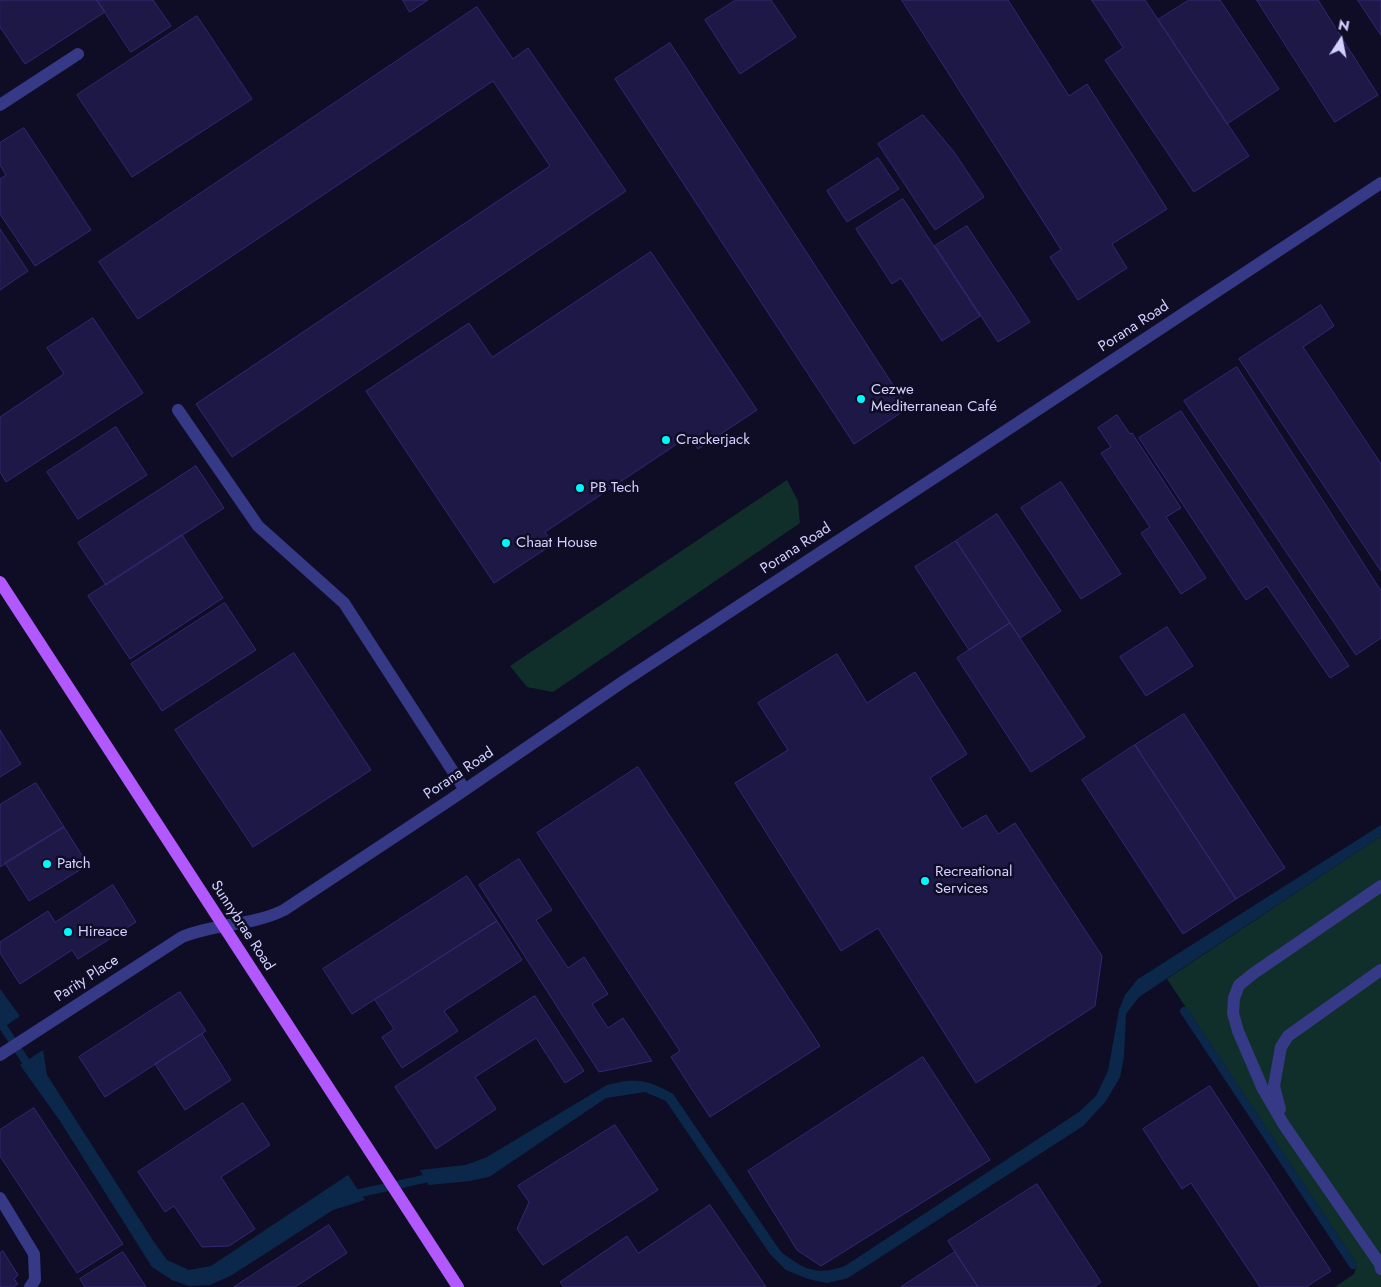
<!DOCTYPE html>
<meta charset="utf-8">
<style>
body{margin:0}
#map{position:relative;width:1381px;height:1287px;overflow:hidden;background:#0f0d25;font-family:Jost,sans-serif}
canvas{display:block}
.north{position:absolute;left:1316px;top:15px;width:50px;height:50px;-webkit-text-stroke:4px #0f0d25;paint-order:stroke;rotate:11deg;font-size:14px;font-weight:700;line-height:20px;text-align:center;color:#d2d1ff}
.north::after{content:'';display:block;margin:auto;width:18px;height:22px;background:#d2d1ff;clip-path:polygon(50% 0,100% 100%,50% 72%,0 100%)}
</style>
<div id="map">
<canvas width="1381" height="1287"></canvas>
<div class="north">N</div>
</div>
<script>
const g = document.querySelector('canvas').getContext('2d');
g.lineJoin = 'round';
function fillPath(path, color) { g.fillStyle = color; g.fill(path, 'evenodd'); }
function trace(path, color, width, dash) { g.strokeStyle = color; g.lineWidth = width; g.lineCap = dash ? 'butt' : 'round'; g.setLineDash(dash || []); g.stroke(path); }
function drawText(font, color, halo, rows, align = 'center') {
  g.font = font + ' Jost,sans-serif'; g.lineWidth = 5; g.setLineDash([]); g.textBaseline = 'middle'; g.strokeStyle = halo; g.fillStyle = color; for (const [text, x, y, turn = 0] of rows) {
    g.save(); g.translate(x, y); g.rotate((+turn || 0) * Math.PI / 180); g.textAlign = isNaN(turn) ? turn : align; if (halo) g.strokeText(text, 0, 0); g.fillText(text, 0, 0); g.restore();
  }
}
fillPath(new Path2D(`
 M 787,480 L 798,501 L 800,523 L 553,692 L 527,687 L 510,666 Z
 M 1381,836 L 1381,1287 L 1335,1287 L 1354,1274 L 1357,1264 L 1167,979 Z`), '#102f2b');
fillPath(new Path2D(`
 M 1381,825 L 1381,836 L 1139,997 L 1126,1014 L 1124,1057 L 1120,1077 L 1106,1101 L 1083,1126 L 848,1278 L 827,1283 L 808,1279 L 786,1270 L 770,1254 L 666,1101 L 645,1092 L 606,1098 L 489,1177 L 470,1181 L 429,1185 L 420,1170 L 466,1165 L 487,1157 L 607,1085 C 636,1078 646,1079 673,1094 L 781,1252 C 805,1270 815,1276 845,1266 L 1079,1112 L 1096,1096 L 1108,1071 L 1119,1010 L 1125,995 L 1138,979 Z
 M 0,989 L 20,1016 L 0,1030 Z
 M 43,1050 L 47,1075 L 152,1239 L 167,1260 L 189,1270 L 211,1266 L 348,1175 L 365,1200 L 333,1210 L 232,1275 L 210,1285 L 189,1286 L 172,1280 L 152,1267 L 60,1121 L 20,1065 Z`), '#0b284b');
trace(new Path2D(`
 M 1184,1011 L 1353,1265
 M 0,1022 L 30,1068
 M 351,1195 L 433,1177`), '#0b284b', 8);
const building = new Path2D(`
 M 0,0 L 97,0 L 105,12 L 25,64 L 0,27 Z
 M 97,0 L 153,0 L 171,26 L 131,52 Z
 M 403,0 L 428,0 L 410,12 Z
 M 736,0 L 771,0 L 796,37 L 740,74 L 705,20 Z
 M 902,0 L 1008,0 L 1069,96 L 1087,84 L 1167,209 L 1112,244 L 1127,268 L 1078,300 L 1050,257 L 1061,250 Z
 M 1092,0 L 1145,0 L 1249,156 L 1194,192 L 1105,60 L 1123,48 Z
 M 1189,0 L 1220,0 L 1279,89 L 1227,124 L 1158,20 Z
 M 1257,0 L 1318,0 L 1378,95 L 1335,122 Z
 M 1358,0 L 1381,0 L 1381,35 Z
 M 477,7 L 513,59 L 528,48 L 626,191 L 232,457 L 196,404 L 550,166 L 493,81 L 138,319 L 99,262 Z
 M 197,16 L 252,99 L 132,177 L 77,95 Z
 M 670,43 L 908,408 L 854,444 L 615,79 Z
 M 923,115 L 954,152 L 984,197 L 935,230 L 878,144 Z
 M 24,128 L 91,230 L 35,266 L 0,214 L 0,179 L 6,175 L 0,165 L 0,143 Z
 M 878,158 L 899,189 L 847,222 L 827,191 Z
 M 903,199 L 980,316 L 942,341 L 901,278 L 892,284 L 856,229 Z
 M 967,226 L 1030,322 L 998,342 L 935,246 Z
 M 0,229 L 28,271 L 0,290 Z
 M 651,252 L 757,410 L 698,449 L 689,436 L 545,532 L 553,544 L 494,583 L 366,391 L 469,323 L 492,357 Z
 M 1321,305 L 1334,326 L 1303,347 L 1381,464 L 1381,571 L 1239,359 Z
 M 93,318 L 143,393 L 6,482 L 0,472 L 0,417 L 64,374 L 47,348 Z
 M 1237,367 L 1381,591 L 1381,638 L 1356,655 L 1184,401 Z
 M 1181,411 L 1349,666 L 1330,678 L 1267,586 L 1246,600 L 1139,438 Z
 M 1117,415 L 1130,434 L 1132,433 L 1181,508 L 1166,517 L 1206,578 L 1181,594 L 1141,533 L 1150,527 L 1101,453 L 1111,447 L 1098,428 Z
 M 116,427 L 147,475 L 78,519 L 47,472 Z
 M 196,466 L 224,508 L 106,585 L 78,543 Z
 M 1061,482 L 1121,574 L 1081,599 L 1021,508 Z
 M 997,514 L 1061,611 L 1020,638 L 956,541 Z
 M 182,535 L 223,598 L 130,659 L 88,596 Z
 M 956,541 L 1010,623 L 969,650 L 915,567 Z
 M 225,603 L 256,650 L 162,711 L 131,664 Z
 M 1010,623 L 1085,737 L 1031,772 L 957,658 Z
 M 1167,627 L 1193,666 L 1146,696 L 1120,657 Z
 M 294,653 L 371,770 L 253,847 L 175,730 Z
 M 837,654 L 867,703 L 915,672 L 967,754 L 930,778 L 962,829 L 986,815 L 998,834 L 1015,823 L 1102,956 L 1095,1006 L 976,1083 L 878,928 L 841,951 L 735,783 L 788,750 L 758,703 Z
 M 1184,714 L 1285,868 L 1236,899 L 1135,745 Z
 M 0,730 L 21,764 L 0,777 Z
 M 1135,745 L 1236,899 L 1183,934 L 1082,780 Z
 M 638,767 L 820,1046 L 710,1117 L 671,1057 L 680,1051 L 537,833 Z
 M 36,783 L 64,827 L 0,867 L 0,805 Z
 M 64,827 L 88,865 L 29,901 L 5,863 Z
 M 519,859 L 552,910 L 536,920 L 568,968 L 584,957 L 608,994 L 592,1004 L 608,1028 L 623,1018 L 652,1061 L 599,1072 L 479,885 Z
 M 467,876 L 497,921 L 352,1014 L 323,969 Z
 M 113,885 L 136,922 L 78,959 L 72,950 L 20,984 L 0,953 L 0,942 L 48,911 L 55,922 Z
 M 497,921 L 522,960 L 444,1011 L 458,1031 L 402,1068 L 382,1037 L 394,1029 L 375,1000 Z
 M 180,992 L 206,1031 L 105,1097 L 79,1057 Z
 M 535,996 L 584,1071 L 565,1083 L 536,1038 L 475,1077 L 496,1109 L 436,1149 L 395,1087 Z
 M 202,1034 L 231,1080 L 185,1110 L 155,1064 Z
 M 923,1057 L 990,1160 L 821,1266 L 797,1250 L 748,1171 Z
 M 1210,1086 L 1331,1271 L 1306,1287 L 1260,1287 L 1191,1183 L 1182,1189 L 1143,1129 Z
 M 243,1103 L 270,1145 L 221,1177 L 255,1229 L 229,1246 L 202,1247 L 174,1206 L 165,1212 L 138,1172 Z
 M 34,1108 L 123,1244 L 77,1273 L 0,1156 L 0,1130 Z
 M 615,1125 L 658,1190 L 543,1265 L 517,1229 L 529,1202 L 518,1186 Z
 M 1037,1184 L 1101,1282 L 1094,1287 L 978,1287 L 948,1241 Z
 M 710,1205 L 766,1287 L 564,1287 L 560,1282 L 627,1236 L 638,1253 Z
 M 329,1225 L 347,1253 L 295,1287 L 234,1287 Z
 M 3,1251 L 18,1275 L 14,1279 L 18,1284 L 13,1287 L 0,1287 L 0,1253 Z
 M 123,1252 L 146,1287 L 85,1287 L 80,1279 Z
 M 955,1252 L 978,1287 L 901,1287 Z`);
fillPath(building, '#1e1847');
trace(building, '#312974', 1);
trace(new Path2D(`
 M 0,105 L 78,54
 M 178,410 L 258,526 L 344,603 L 465,790
 M 1381,886 L 1254,973 L 1239,985 L 1234,998 L 1233,1013 L 1238,1031 L 1263,1089 L 1284,1125 L 1380,1264 L 1381,1269
 M 0,1055 L 182,937 C 215,923 252,926 284,910 L 450,800 L 624,681 L 960,461 L 1381,183
 M 1280,1109 L 1274,1086 L 1281,1047 L 1288,1036 L 1381,970
 M 0,1198 L 34,1254 L 35,1280 L 30,1287`), '#353986', 12);
trace(new Path2D(`
 M 0,582 L 458,1287`), '#b258ff', 12);
for (const [x, y, r, color] of [
 [861,399,5,"#00f8fc"],
 [666,440,5,"#00f8fc"],
 [580,488,5,"#00f8fc"],
 [506,543,5,"#00f8fc"],
 [47,864,5,"#00f8fc"],
 [925,881,5,"#00f8fc"],
 [68,932,5,"#00f8fc"]
]) { const dot = new Path2D(); dot.arc(x, y, r, 0, 2 * Math.PI); g.fillStyle = color; g.fill(dot); trace(dot, '#0f0d25', 2); }
drawText('15px', '#d2d1ff', '#0f0d25', [
 ["Porana Road",1134,327,-33],
 ["Porana Road",796,549,-33],
 ["Porana Road",459,774,-34],
 ["Sunnybrae Road",242,926,57],
 ["Parity Place",87,979,-33]
]);
drawText('15px', '#d2d1ff', '#0f0d25', [
 ["Cezwe",871,390],
 ["Mediterranean Café",871,407],
 ["Crackerjack",676,440],
 ["PB Tech",590,488],
 ["Chaat House",516,543],
 ["Patch",57,864],
 ["Recreational",935,872],
 ["Services",935,889],
 ["Hireace",78,932]
], 'left');
</script>
